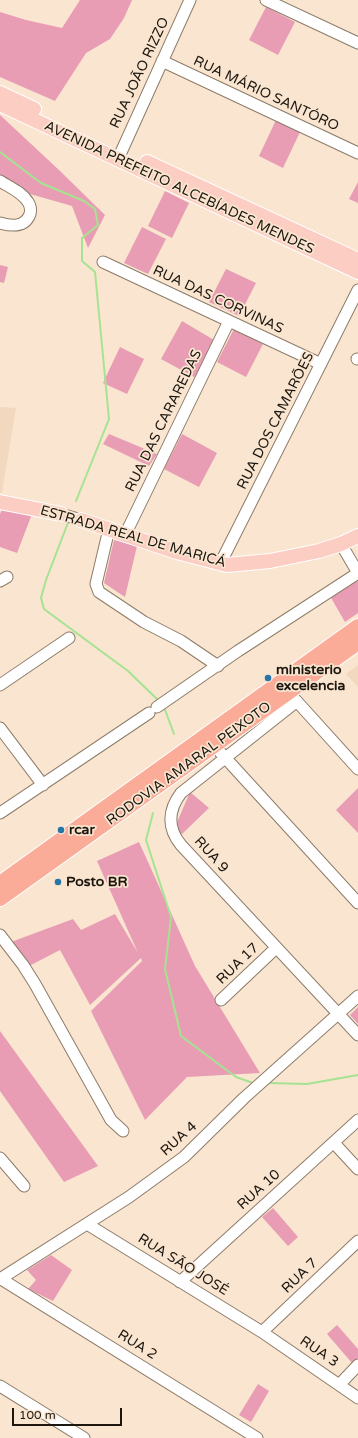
<!DOCTYPE html>
<meta charset="utf-8">
<style>
body{margin:0}
#map{position:relative;width:358px;height:1438px;overflow:hidden;background:#f9e5d0;font-family:"Varela Round",sans-serif}
canvas{display:block}
.scale{position:absolute;left:12px;top:1408px;width:110px;height:18px;box-sizing:border-box;border:2px solid #1c160e;border-top:0;padding-left:5px;font-size:12px;line-height:14px;white-space:nowrap;color:#1c160e;-webkit-text-stroke:3px #f9e5d0;paint-order:stroke}
</style>
<div id="map">
<canvas width="358" height="1438"></canvas>
<div class="scale">100 m</div>
</div>
<script>
const g = document.querySelector('canvas').getContext('2d');
g.lineJoin = 'round';
function fillPath(path, color) { g.fillStyle = color; g.fill(path, 'evenodd'); }
function trace(path, color, width, dash) { g.strokeStyle = color; g.lineWidth = width; g.lineCap = dash ? 'butt' : 'round'; g.setLineDash(dash || []); g.stroke(path); }
function drawText(font, color, halo, rows, align = 'center') {
  g.font = font + ' "Varela Round",sans-serif'; g.lineWidth = 3.5; g.setLineDash([]); g.textBaseline = 'middle'; g.strokeStyle = halo; g.fillStyle = color; for (const [text, x, y, turn = 0] of rows) {
    g.save(); g.translate(x, y); g.rotate((+turn || 0) * Math.PI / 180); g.textAlign = isNaN(turn) ? turn : align; if (halo) g.strokeText(text, 0, 0); g.fillText(text, 0, 0); g.restore();
  }
}
fillPath(new Path2D(`
 M 0,407 L 16,408 L 2,493 L 0,493 Z
 M 358,665 L 358,687 L 346,674 Z`), '#f1d8be');
fillPath(new Path2D(`
 M 80,0 L 132,0 L 124,18 L 110,39 L 86,53 L 55,101 L 0,77 L 0,12 L 26,20 L 62,28 Z
 M 266,7 L 295,22 L 278,55 L 249,40 Z
 M 0,115 L 59,170 L 105,215 L 88,248 L 72,206 L 30,194 L 0,176 Z
 M 276,120 L 300,132 L 283,168 L 259,156 Z
 M 358,182 L 358,203 L 349,199 Z
 M 165,191 L 189,203 L 172,238 L 148,226 Z
 M 142,227 L 166,239 L 148,274 L 124,263 Z
 M 0,265 L 8,267 L 4,283 L 0,282 Z
 M 226,269 L 256,283 L 239,316 L 209,302 Z
 M 182,321 L 214,340 L 196,378 L 161,359 Z
 M 234,329 L 263,344 L 246,377 L 217,362 Z
 M 120,347 L 144,359 L 127,394 L 103,383 Z
 M 109,434 L 157,454 L 149,466 L 103,444 Z
 M 182,434 L 217,453 L 199,487 L 164,469 Z
 M 2,509 L 32,514 L 17,553 L 0,547 L 0,514 Z
 M 114,540 L 137,546 L 125,597 L 104,583 Z
 M 356,579 L 358,582 L 358,613 L 345,622 L 330,596 Z
 M 358,788 L 358,833 L 336,810 Z
 M 190,792 L 209,808 L 182,834 L 175,827 Z
 M 139,842 L 195,966 L 260,1073 L 187,1077 L 145,1120 L 91,1011 L 142,961 L 141,958 L 90,1005 L 60,950 L 29,966 L 11,942 L 73,919 L 81,930 L 115,914 L 138,953 L 97,861 Z
 M 358,1007 L 358,1024 L 350,1015 Z
 M 0,1031 L 98,1166 L 64,1182 L 0,1091 Z
 M 273,1208 L 298,1237 L 288,1246 L 262,1217 Z
 M 51,1255 L 72,1270 L 53,1301 L 28,1289 L 36,1280 L 27,1270 Z
 M 337,1325 L 358,1349 L 358,1358 L 352,1363 L 327,1334 Z
 M 258,1384 L 269,1391 L 251,1422 L 239,1415 Z`), '#e89db4');
trace(new Path2D(`
 M 0,152 L 41,183 L 84,201 L 95,209 L 98,225 L 82,238 L 82,261 L 95,272 L 109,419 L 76,501
 M 69,520 L 46,580 L 41,598 L 44,609 L 128,671 L 159,701
 M 164,707 L 174,734
 M 153,813 L 146,840 L 171,917 L 165,969 L 181,1036 L 236,1077 L 253,1083
 M 269,1083 L 307,1084 L 358,1075`), '#a6e391', 2);
const minor = new Path2D(`
 M 266,0 L 358,43
 M 162,61 L 358,153
 M 118,159 L 190,0
 M 0,181 C 9,187 22,192 28,202 C 30,205 31,210 30,214 C 25,228 11,226 0,223
 M 103,262 L 321,364
 M 357,359 L 358,359
 M 61,514 L 81,520
 M 109,529 L 96,584 L 99,592 L 144,622 L 181,641 L 218,666
 M 125,535 L 229,321
 M 341,544 L 358,573
 M 220,564 L 358,290
 M 0,581 L 7,577
 M 0,685 L 69,638
 M 292,696 L 358,769
 M 296,702 L 181,793 C 168,810 167,828 181,845 L 358,1035
 M 157,707 L 238,651 L 358,573
 M 0,728 L 43,785
 M 220,752 L 358,903
 M 0,813 L 149,713
 M 0,935 L 23,965 L 35,984 L 111,1120 L 123,1131
 M 221,1000 L 276,948
 M 334,1143 L 358,1169
 M 0,1158 L 24,1186
 M 87,1224 L 262,1332 L 358,1398
 M 0,1279 L 129,1197 L 184,1157 L 244,1098 L 358,996
 M 1,1279 L 257,1438
 M 180,1282 L 358,1120
 M 262,1332 L 358,1241
 M 340,1384 L 358,1365
 M 0,1386 L 84,1438`);
const major = new Path2D(`
 M 0,93 L 34,109
 M 0,104 L 358,272
 M 147,162 L 358,260
 M 0,502 L 61,514
 M 81,520 L 177,552 L 227,565 L 270,561 L 319,551 L 341,544 L 358,536`);
const highway = new Path2D(`
 M 0,884 L 358,627
 M 0,898 L 358,642`);
trace(minor, '#8d7c69', 13);
trace(major, '#fff', 16);
trace(highway, '#fff', 18);
trace(minor, '#fff', 11);
trace(major, '#fccdc2', 14);
trace(highway, '#faac99', 16);
for (const [x, y, r, color] of [
 [268,678,4,"#2675a7"],
 [61,830,4,"#2675a7"],
 [58,882,4,"#2675a7"]
]) { const dot = new Path2D(); dot.arc(x, y, r, 0, 2 * Math.PI); g.fillStyle = color; g.fill(dot); trace(dot, '#f9e5d0', 1.5); }
drawText('14px', '#1c160e', '#f9e5d0', [
 ["RUA JOÃO RIZZO",140,73,-65],
 ["RUA MÁRIO SANTÓRO",266,94,25],
 ["AVENIDA PREFEITO ALCEBÍADES MENDES",179,188,25],
 ["RUA DAS CORVINAS",218,300,25],
 ["RUA DAS CARAREDAS",164,421,-64],
 ["RUA DOS CAMARÕES",276,421,-63],
 ["ESTRADA REAL DE MARICÁ",133,537,16],
 ["RODOVIA AMARAL PEIXOTO",189,764,-36],
 ["RUA 9",211,855,48],
 ["RUA 17",238,964,-44],
 ["RUA 4",179,1139,-42],
 ["RUA 10",259,1190,-42],
 ["RUA SÃO JOSÉ",183,1265,32],
 ["RUA 7",300,1276,-44],
 ["RUA 2",137,1345,32],
 ["RUA 3",319,1352,34]
]);
drawText('bold 14px', '#1c160e', '#f9e5d0', [
 ["ministerio",276,670],
 ["excelencia",276,686],
 ["rcar",69,830],
 ["Posto BR",66,882]
], 'left');
</script>
